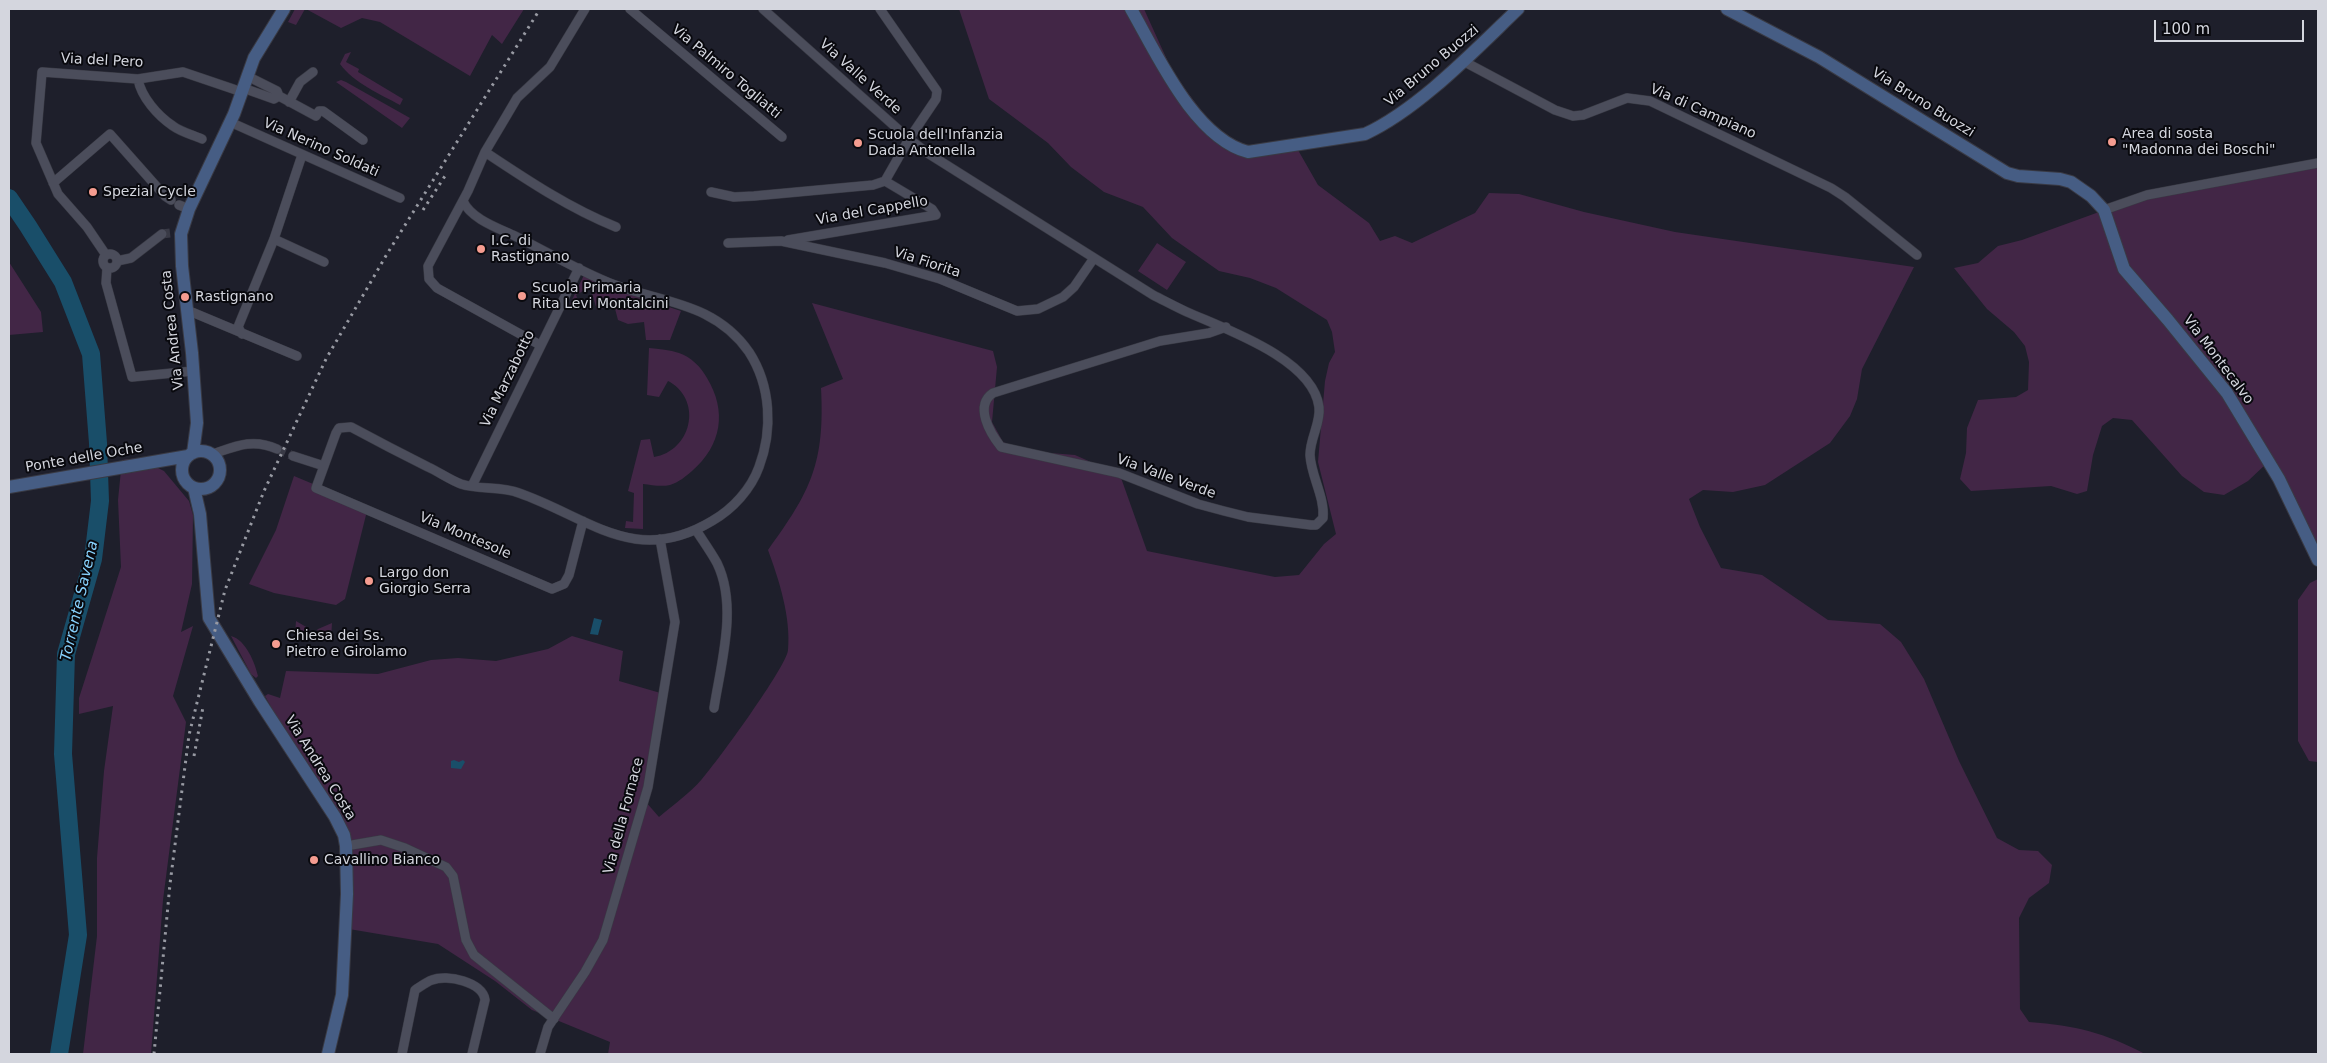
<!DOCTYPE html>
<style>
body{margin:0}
#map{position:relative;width:2327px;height:1063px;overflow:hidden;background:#1e1f2b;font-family:"DejaVu Sans",sans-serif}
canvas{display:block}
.frame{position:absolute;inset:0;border:10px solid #d4d6de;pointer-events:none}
.scale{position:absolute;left:2154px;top:20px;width:150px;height:22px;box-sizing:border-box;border:2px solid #d4d6de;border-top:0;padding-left:6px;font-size:15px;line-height:18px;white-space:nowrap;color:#d4d6de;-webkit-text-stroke:4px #09090e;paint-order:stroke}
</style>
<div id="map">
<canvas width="2327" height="1063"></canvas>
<div class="frame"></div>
<div class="scale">100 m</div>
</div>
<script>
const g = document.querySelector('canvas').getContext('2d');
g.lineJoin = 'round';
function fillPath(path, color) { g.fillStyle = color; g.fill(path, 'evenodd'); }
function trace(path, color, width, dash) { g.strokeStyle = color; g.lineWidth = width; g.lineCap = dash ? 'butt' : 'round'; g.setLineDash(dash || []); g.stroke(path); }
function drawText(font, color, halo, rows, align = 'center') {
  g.font = font + ' "DejaVu Sans",sans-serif'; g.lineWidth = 4; g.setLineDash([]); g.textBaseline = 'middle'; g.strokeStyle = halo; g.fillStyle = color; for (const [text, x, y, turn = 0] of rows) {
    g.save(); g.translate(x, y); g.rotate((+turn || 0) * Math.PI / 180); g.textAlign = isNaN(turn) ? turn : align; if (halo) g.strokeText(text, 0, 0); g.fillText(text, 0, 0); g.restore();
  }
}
fillPath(new Path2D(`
 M 295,9 L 305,9 L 296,25 L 288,22 Z
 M 306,9 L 524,9 L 502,44 L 492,35 L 470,76 L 380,22 L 362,18 L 341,28 Z
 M 959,9 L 1144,9 L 1173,73 L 1217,132 L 1254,149 L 1294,143 L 1318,185 L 1369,223 L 1380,241 L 1395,236 L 1412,243 L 1475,213 L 1489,193 L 1519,194 L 1584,212 L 1675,232 L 1914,267 L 1862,369 L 1857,399 L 1850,416 L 1830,443 L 1765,485 L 1733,492 L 1703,490 L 1689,499 L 1700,527 L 1721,568 L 1762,575 L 1828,620 L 1880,624 L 1901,642 L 1924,679 L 1959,761 L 1997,838 L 2019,850 L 2038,851 L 2052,865 L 2049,883 L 2029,898 L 2019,918 L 2020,1009 L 2029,1022 C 2077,1026 2103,1032 2145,1054 L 608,1054 L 610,1042 L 532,1010 L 495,981 L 438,944 L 349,929 L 342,834 L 265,696 L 268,694 L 280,698 L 286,671 L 378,674 L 431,660 L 458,658 L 496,661 L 548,649 L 572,636 L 623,651 L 619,681 L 664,694 L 645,801 L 659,817 C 673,805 690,793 702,779 C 717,762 787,666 788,650 C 791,617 779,580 768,550 C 811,491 825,463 821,388 L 843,379 L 812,303 L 993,351 L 997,367 L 992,422 L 1003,442 L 1025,451 L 1075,455 L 1120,475 L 1147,551 L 1275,577 L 1299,575 L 1324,544 L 1336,534 L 1318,462 L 1325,381 L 1329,363 L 1335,352 L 1332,332 L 1327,320 L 1276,288 L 1250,278 L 1219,271 L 1172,238 L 1143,207 L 1104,192 L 1071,167 L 1048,143 L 989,99 Z
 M 351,52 L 346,62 L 359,69 L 358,72 L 403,99 L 400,105 C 380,94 354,83 340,64 L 345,54 Z
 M 341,80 L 346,82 L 410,118 L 402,128 L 336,82 Z
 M 2318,166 L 2318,557 L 2266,464 L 2248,481 L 2224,495 L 2204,492 L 2182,476 L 2132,420 L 2113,418 L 2102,426 L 2093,455 L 2087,491 L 2077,494 L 2051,486 L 1971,491 L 1960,479 L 1966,453 L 1967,428 L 1978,400 L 2016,397 L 2028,390 L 2029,362 L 2025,346 L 2014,332 L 1987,309 L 1954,268 L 1978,263 L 1998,246 L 2022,240 L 2121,204 Z
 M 1157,243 L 1186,262 L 1167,290 L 1138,271 Z
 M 9,262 L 41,312 L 43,332 L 9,335 Z
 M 584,275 L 612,292 L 614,289 L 681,311 L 670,340 L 646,340 L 644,322 L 628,324 L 618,320 L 614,305 L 597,310 L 590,287 L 576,295 L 579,302 L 569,306 Z
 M 649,348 C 659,349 670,350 679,353 C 691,357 701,367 707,378 C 727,411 722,445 692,471 C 685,477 679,482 670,485 C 661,487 652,485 643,484 L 643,529 L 625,528 L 626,521 L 633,522 L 634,493 L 628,491 L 641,440 L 650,439 L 654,457 C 691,451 703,402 670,382 L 668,381 L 659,397 L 647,395 Z
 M 138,458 L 164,471 L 189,501 L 193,515 L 192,584 L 181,632 L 193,626 L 173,696 L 186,722 L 163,900 L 151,1054 L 83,1054 L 97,936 L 97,858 L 104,771 L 113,706 L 79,714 L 79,698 L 121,567 L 118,500 L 122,460 Z
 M 294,476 L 368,507 L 345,599 L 336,605 L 274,593 L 249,584 L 276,530 Z
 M 2318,579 L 2318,762 L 2309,761 L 2298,741 L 2298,600 L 2310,583 Z
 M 296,621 L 308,628 L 308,630 L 295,634 Z
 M 332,623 L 331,640 L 317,630 L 318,629 Z
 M 231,636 C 246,640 255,663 258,676 L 256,678 L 251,674 Z`), '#422646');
fillPath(new Path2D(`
 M 594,618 L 602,620 L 598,635 L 590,634 Z
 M 454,760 L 459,762 L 463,760 L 465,762 L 461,769 L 451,768 L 451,761 Z`), '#194e69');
trace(new Path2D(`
 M 9,198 L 28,226 L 63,282 L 91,354 L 98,443 L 100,501 L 93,559 L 66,654 L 63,754 L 78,935 L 59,1054`), '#194e69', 18);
trace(new Path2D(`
 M 162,234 L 170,233
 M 277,449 L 293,456`), '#393a46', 9, [9, 4.5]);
const street = new Path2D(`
 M 630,9 L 782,137
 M 763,9 L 909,139 L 929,154 L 1153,295 C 1165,301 1176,307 1187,312 C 1225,329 1313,359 1319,407 C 1321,423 1310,438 1310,455 C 1311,476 1325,497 1323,518 L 1316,525 L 1311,525 L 1248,517 L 1224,511 L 1198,504 L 1119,473 L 1001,447 C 990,433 974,406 993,393 L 1160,341 L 1209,333 L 1226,327
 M 1463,61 L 1555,110 L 1573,116 L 1583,115 L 1627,98 L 1650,101 L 1831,188 L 1845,197 L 1917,255
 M 247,76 L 277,91 L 279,96 L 316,116 L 319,111 L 323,111 L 363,140
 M 138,79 C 141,97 158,116 173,126 C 181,132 193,135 202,139
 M 243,88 L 274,99 L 279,96
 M 289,102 L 300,82 L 313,72
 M 230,122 L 400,198
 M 485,152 C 527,180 569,208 616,227
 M 53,183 L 110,134 L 165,196 L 171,200
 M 711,192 L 734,197 L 754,196 L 873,185 L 885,181 L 909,139 L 936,99 L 937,91 L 880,9
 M 463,201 C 471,219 498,228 515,236 C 545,251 574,268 605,281 C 657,303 713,300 749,352 C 771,386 773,430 759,467 C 751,489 733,509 712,521 C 635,567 590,518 519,493 C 501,486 479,490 461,484 C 450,480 439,472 428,467 C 402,454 377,441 351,427 L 339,428 L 336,433 L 316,488 L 552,589 L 564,584 L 569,575 L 583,521
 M 179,205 L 189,209
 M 2104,210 L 2147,195 L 2318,163
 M 274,239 L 324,262
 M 788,240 L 936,215 L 932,209 L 885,181
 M 728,243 L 781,241 L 885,263 L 940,279 L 1017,311 L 1038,309 L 1063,297 L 1074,287 L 1094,258
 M103 261a7 7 0 1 1 14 0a7 7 0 1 1-14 0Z
 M 106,255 L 87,227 L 58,194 L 36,143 L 42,72 L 138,79 L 183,72 L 242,92
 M 117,261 L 131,258 L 162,234
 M 107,268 L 106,283 L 132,377 L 193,371
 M 187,310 L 297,356
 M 242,334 L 238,327 L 274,239 L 302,155
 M 540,345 L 437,288 L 429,279 L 428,266 L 468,191 L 485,152 L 507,115 L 517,98 L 550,67 L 585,9
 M 213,454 C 236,446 253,438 277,449
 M 293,456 L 324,466
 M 472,486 L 579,268
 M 696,530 C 703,541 711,552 717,563 C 738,606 721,663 714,708
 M 346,846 L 381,840 L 405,848 L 446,867 L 453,876 L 466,940 L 474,955 L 554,1019
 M 402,1054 L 415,990 C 420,987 426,982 432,980 C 447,974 483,982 485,1000 L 472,1054
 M 540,1054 L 548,1027 L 585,972 L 603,940 L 648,787 L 675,622 L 660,539`);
const secondary = new Path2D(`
 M 1131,9 C 1157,54 1194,138 1248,152 L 1365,134 C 1419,109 1475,50 1518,9
 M 1727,9 L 1819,57 L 2007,173 L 2018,176 L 2060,179 L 2071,182 L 2091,196 L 2104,210 L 2124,269 L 2168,320 L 2227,393 L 2279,479 L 2318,560
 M182 470a19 19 0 1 1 38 0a19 19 0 1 1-38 0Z
 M 193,453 L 197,423 L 192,353 L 182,266 L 181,234 L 189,209 L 234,114 L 254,58 L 284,9
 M 9,487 L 188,456
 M 194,488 L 200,514 L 209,618 L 260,702 L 335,817 L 344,835 L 346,846 L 347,894 L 342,995 L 328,1054`);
trace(street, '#393a44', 10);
trace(secondary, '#393a44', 14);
trace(street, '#4b4d5b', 9);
trace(secondary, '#465d84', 12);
trace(new Path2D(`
 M 423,210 L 445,176
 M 194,756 L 203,707
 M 154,1054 L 170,884 L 189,735 L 225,590 L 264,491 L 326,359 L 387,254 L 540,9`), '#989aa3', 3, [2.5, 5]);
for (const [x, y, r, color] of [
 [2112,142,5,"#f59c90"],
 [858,143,5,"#f59c90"],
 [93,192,5,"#f59c90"],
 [481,249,5,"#f59c90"],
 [522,296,5,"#f59c90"],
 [185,297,5,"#f59c90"],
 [369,581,5,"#f59c90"],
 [276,644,5,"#f59c90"],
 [314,860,5,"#f59c90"]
]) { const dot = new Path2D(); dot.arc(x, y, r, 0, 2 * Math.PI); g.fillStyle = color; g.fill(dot); trace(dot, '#09090e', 2); }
drawText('14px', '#d4d6de', '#09090e', [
 ["Via del Pero",102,61,3],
 ["Via Bruno Buozzi",1432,66,-40],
 ["Via Palmiro Togliatti",726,72,40],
 ["Via Valle Verde",860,77,42],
 ["Via Bruno Buozzi",1923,103,32],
 ["Via di Campiano",1703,112,24],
 ["Via Nerino Soldati",321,148,24],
 ["Via del Cappello",872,211,-10],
 ["Via Fiorita",927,263,18],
 ["Via Andrea Costa",173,330,-96],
 ["Via Montecalvo",2218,360,53],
 ["Via Marzabotto",508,379,-64],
 ["Ponte delle Oche",84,458,-10],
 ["Via Valle Verde",1166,477,20],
 ["Via Montesole",465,536,23],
 ["Via Andrea Costa",320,768,58],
 ["Via della Fornace",624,816,-75]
]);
drawText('14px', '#d4d6de', '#09090e', [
 ["Area di sosta",2122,134],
 ["\"Madonna dei Boschi\"",2122,150],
 ["Scuola dell'Infanzia",868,135],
 ["Dada Antonella",868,151],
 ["Spezial Cycle",103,192],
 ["I.C. di",491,241],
 ["Rastignano",491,257],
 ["Scuola Primaria",532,288],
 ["Rita Levi Montalcini",532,304],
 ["Rastignano",195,297],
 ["Largo don",379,573],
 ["Giorgio Serra",379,589],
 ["Chiesa dei Ss.",286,636],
 ["Pietro e Girolamo",286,652],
 ["Cavallino Bianco",324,860]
], 'left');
drawText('italic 15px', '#86d0fb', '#09090e', [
 ["Torrente Savena",80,601,-77]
]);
</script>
